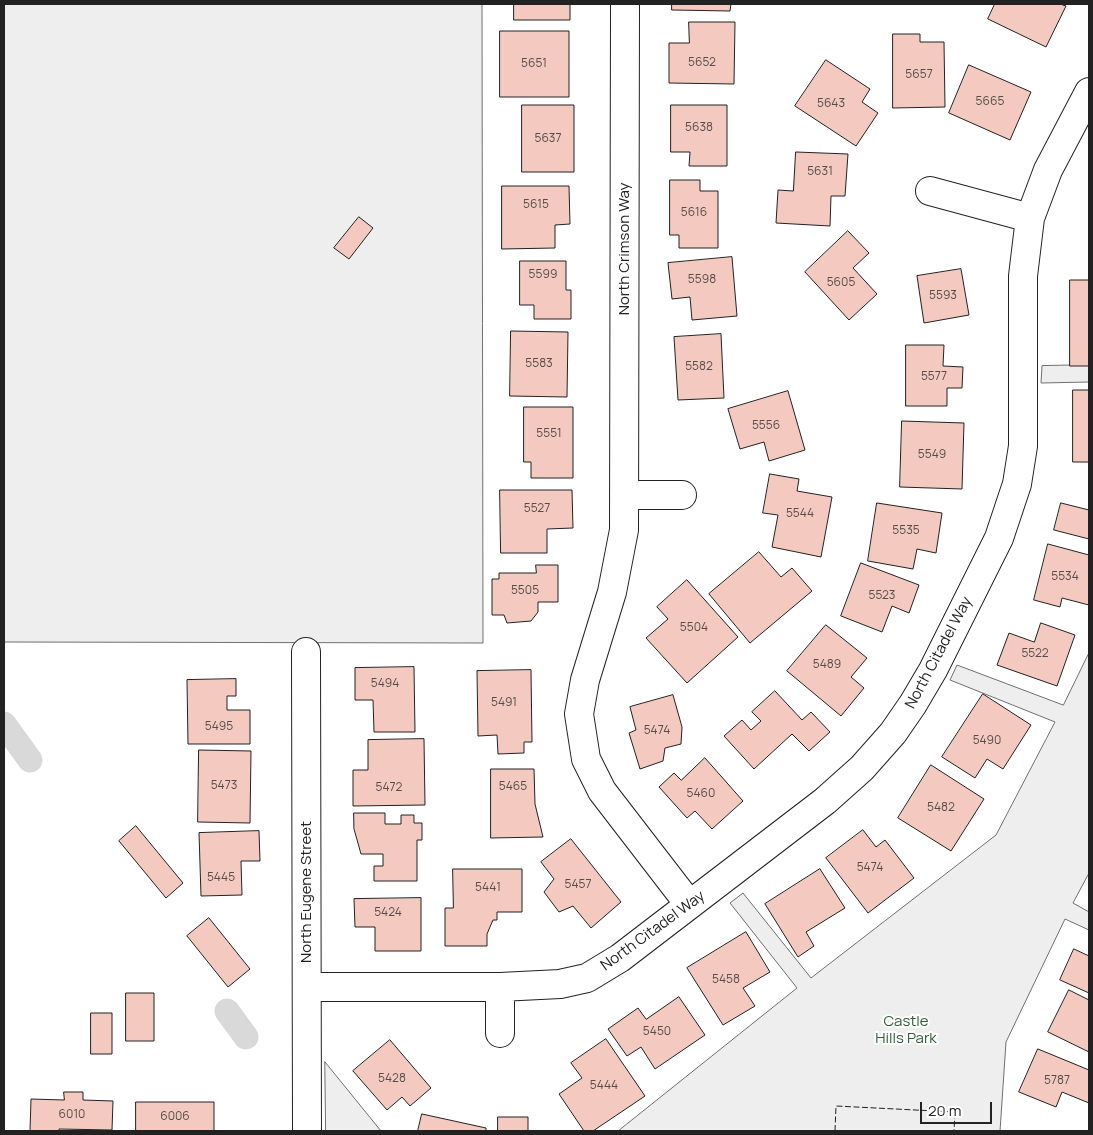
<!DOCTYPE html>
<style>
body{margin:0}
#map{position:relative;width:1093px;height:1135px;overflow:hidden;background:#fff;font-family:Manrope,sans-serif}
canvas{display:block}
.frame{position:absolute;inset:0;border:5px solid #222;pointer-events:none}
.scale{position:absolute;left:920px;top:1102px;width:72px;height:22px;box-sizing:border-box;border:2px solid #222;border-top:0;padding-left:6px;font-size:15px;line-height:18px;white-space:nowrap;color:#222;-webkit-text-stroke:4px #fff;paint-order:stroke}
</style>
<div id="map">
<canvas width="1093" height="1135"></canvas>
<div class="frame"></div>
<div class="scale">20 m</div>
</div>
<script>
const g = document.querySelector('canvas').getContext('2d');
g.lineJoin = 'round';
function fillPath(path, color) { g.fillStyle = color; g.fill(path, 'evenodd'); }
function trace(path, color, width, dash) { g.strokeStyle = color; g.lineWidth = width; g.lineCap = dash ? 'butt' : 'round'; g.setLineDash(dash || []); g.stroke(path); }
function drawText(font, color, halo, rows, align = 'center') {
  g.font = font + ' Manrope,sans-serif'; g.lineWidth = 4; g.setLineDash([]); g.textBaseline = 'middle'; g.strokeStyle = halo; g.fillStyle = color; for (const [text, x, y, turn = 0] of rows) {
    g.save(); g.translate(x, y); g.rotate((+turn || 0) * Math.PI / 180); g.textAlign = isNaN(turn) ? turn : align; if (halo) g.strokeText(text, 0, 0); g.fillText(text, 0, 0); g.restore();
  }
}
const green = new Path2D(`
 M 4,4 L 482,4 L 483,643 L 4,642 Z
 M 1089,365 L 1089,382 L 1041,383 L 1042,366 Z
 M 1089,653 L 1089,873 L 1073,903 L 1089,912 L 1089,930 L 1065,919 L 1006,1042 L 1000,1131 L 618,1131 L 797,988 L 730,903 L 743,893 L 811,978 L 996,835 L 1055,722 L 950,680 L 957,665 L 1063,705 Z
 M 325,1062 L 381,1131 L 326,1131 Z`);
fillPath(green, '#eee');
trace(green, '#6f6f6f', 1);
trace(new Path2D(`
 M 4,724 L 30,760
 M 227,1011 L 246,1037`), '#d9d9d9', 25);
const building = new Path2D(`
 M 514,4 L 570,4 L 570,20 L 514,20 Z
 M 672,4 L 731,4 L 730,11 L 672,10 Z
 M 995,4 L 1060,4 L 1066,6 L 1046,47 L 988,19 Z
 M 689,22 L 735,22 L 734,84 L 669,83 L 669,43 L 689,43 Z
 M 500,31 L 569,31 L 569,97 L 500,97 Z
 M 893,34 L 920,34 L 920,42 L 944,42 L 945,107 L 893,108 Z
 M 826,60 L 870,89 L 862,102 L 878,113 L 856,146 L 795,106 Z
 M 969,65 L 1031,92 L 1010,140 L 949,113 Z
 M 522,105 L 574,105 L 574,172 L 522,172 Z
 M 671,105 L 727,105 L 727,166 L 689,166 L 690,152 L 671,152 Z
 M 796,152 L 848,154 L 845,196 L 831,196 L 830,226 L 776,223 L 778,190 L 793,191 Z
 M 670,180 L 700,180 L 700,191 L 718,191 L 718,248 L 679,248 L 679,235 L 670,235 Z
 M 502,186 L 569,186 L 570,224 L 555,225 L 555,248 L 502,249 Z
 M 359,217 L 373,228 L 349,259 L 334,248 Z
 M 848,231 L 869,253 L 853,268 L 877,294 L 849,320 L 805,272 Z
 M 732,257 L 737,316 L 692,320 L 690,297 L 672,299 L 668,263 Z
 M 520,261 L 566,261 L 566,290 L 571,290 L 571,319 L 534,319 L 534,305 L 520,305 Z
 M 961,269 L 969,315 L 924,323 L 917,276 Z
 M 1070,280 L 1089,280 L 1089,366 L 1070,366 Z
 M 511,331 L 568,332 L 567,397 L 510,396 Z
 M 721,334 L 724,398 L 678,400 L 674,337 Z
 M 906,345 L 944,345 L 943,366 L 963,367 L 962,388 L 947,388 L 947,406 L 906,406 Z
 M 1073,390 L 1089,390 L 1089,462 L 1073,462 Z
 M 788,391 L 805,450 L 769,461 L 764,442 L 740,449 L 728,409 Z
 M 524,407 L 573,407 L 573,478 L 531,478 L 531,462 L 524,462 Z
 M 902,421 L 964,423 L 962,489 L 900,487 Z
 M 770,474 L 799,479 L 797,491 L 832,497 L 821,557 L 772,547 L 778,515 L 763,513 Z
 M 500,490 L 572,490 L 573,528 L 547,529 L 547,553 L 501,553 Z
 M 877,503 L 942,513 L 936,553 L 917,549 L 913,569 L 868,561 Z
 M 1061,503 L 1089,510 L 1089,539 L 1054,530 Z
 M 1048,544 L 1089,555 L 1089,605 L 1062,598 L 1060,607 L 1034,600 Z
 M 759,552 L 781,577 L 792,568 L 812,591 L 750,643 L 709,594 Z
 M 861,563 L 919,585 L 909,613 L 892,606 L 882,632 L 841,616 Z
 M 536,565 L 558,565 L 558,602 L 538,602 L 538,612 L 531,621 L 507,623 L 504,615 L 492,615 L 492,579 L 499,579 L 499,573 L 536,573 Z
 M 687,580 L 738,637 L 687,683 L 646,638 L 668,619 L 657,607 Z
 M 1041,623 L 1075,635 L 1057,686 L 997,665 L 1009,633 L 1034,642 Z
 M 826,625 L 867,658 L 851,677 L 864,688 L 841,716 L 787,671 Z
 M 414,667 L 415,732 L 374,732 L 373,700 L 355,700 L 355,668 Z
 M 531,670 L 532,742 L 524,742 L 524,753 L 498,754 L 497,735 L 478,736 L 477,671 Z
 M 236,679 L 236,696 L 227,696 L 227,710 L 250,710 L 250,744 L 188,744 L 187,680 Z
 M 775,691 L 802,720 L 811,712 L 830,732 L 809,751 L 792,734 L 754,769 L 724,736 L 742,720 L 751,730 L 761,721 L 752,712 Z
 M 983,694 L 1031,725 L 1003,769 L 987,759 L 975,778 L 942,757 Z
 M 673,695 L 682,727 L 681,744 L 665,748 L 663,761 L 640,769 L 629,733 L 636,730 L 630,707 Z
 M 424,739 L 425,805 L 353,806 L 353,770 L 368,770 L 368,740 Z
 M 199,750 L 251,751 L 250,823 L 198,822 Z
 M 705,758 L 743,801 L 712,829 L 695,811 L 687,818 L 659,787 L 674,773 L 681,780 Z
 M 931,765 L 984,799 L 951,851 L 898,818 Z
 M 491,769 L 534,769 L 535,804 L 543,837 L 491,838 Z
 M 354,813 L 385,813 L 385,824 L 401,824 L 401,815 L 414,815 L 414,823 L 422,823 L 422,840 L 417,840 L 417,881 L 374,881 L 374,866 L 383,866 L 383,854 L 361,854 L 354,829 Z
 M 136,826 L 183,883 L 166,898 L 119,841 Z
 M 863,830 L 876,847 L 885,840 L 914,878 L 868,913 L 826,858 Z
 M 259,831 L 260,861 L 241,861 L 242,895 L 201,896 L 199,833 Z
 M 571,839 L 621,902 L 591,928 L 573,906 L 559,912 L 544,892 L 554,879 L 541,862 Z
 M 453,869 L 522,869 L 522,912 L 497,912 L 497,920 L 493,920 L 487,934 L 487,946 L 445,946 L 445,908 L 453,908 Z
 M 820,869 L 845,908 L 806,932 L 814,946 L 798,957 L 765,904 Z
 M 421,898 L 421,951 L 375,951 L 375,927 L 355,927 L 354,899 Z
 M 209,918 L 250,969 L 228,987 L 187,936 Z
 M 746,932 L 770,972 L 743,988 L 755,1006 L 723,1025 L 687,968 Z
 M 1074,949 L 1089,956 L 1089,993 L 1060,980 Z
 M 1069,990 L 1089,1000 L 1089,1052 L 1048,1032 Z
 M 126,993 L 154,993 L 154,1041 L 126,1041 Z
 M 679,997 L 705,1035 L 655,1069 L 641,1047 L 627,1056 L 608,1029 L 638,1008 L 646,1019 Z
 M 91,1013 L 112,1013 L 112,1054 L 91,1054 Z
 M 606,1039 L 645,1096 L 593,1131 L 584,1131 L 559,1094 L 582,1078 L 571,1063 Z
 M 390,1040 L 431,1088 L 410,1106 L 402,1097 L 387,1110 L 353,1071 Z
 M 1038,1049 L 1089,1070 L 1089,1103 L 1062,1092 L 1056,1107 L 1019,1092 Z
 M 64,1092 L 83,1092 L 83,1100 L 113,1101 L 112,1130 L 59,1129 L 59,1131 L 30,1131 L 31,1099 L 64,1100 Z
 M 136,1102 L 214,1102 L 214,1131 L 136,1131 Z
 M 422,1114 L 486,1128 L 486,1131 L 418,1131 Z
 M 498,1117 L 528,1117 L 528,1131 L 498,1131 Z`);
fillPath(building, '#f3c9c0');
trace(building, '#222', 1);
const minor = new Path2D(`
 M 625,4 L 624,530 L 612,592 L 585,680 L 579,714 L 586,759 L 602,791 L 689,904
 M 930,191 L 1030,218
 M 624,495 L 682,495
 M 306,652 L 307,1131
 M 307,987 L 500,987 L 560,984 L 587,978 L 620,958 L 825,801 L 862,768 L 893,733 L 913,704 L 933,670 L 999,538 L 1017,484 L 1023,446 L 1023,276 L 1030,218 L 1048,170 L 1089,92
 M 500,987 L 500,1033`);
trace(minor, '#222', 30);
trace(minor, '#fff', 28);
trace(new Path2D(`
 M 835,1131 L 836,1106 L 955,1112 L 954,1131`), '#222', 1, [6, 2.5]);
drawText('12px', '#564c4a', null, [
 ["5652",702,63],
 ["5651",534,64],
 ["5657",919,75],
 ["5665",990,102],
 ["5643",831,104],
 ["5638",699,128],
 ["5637",548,139],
 ["5631",820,172],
 ["5615",536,205],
 ["5616",694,213],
 ["5599",543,275],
 ["5598",702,280],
 ["5605",841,283],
 ["5593",943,296],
 ["5583",539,364],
 ["5582",699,367],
 ["5577",934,377],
 ["5556",766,426],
 ["5551",549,434],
 ["5549",932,455],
 ["5527",537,509],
 ["5544",800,514],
 ["5535",906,531],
 ["5534",1065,577],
 ["5505",525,591],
 ["5523",882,596],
 ["5504",694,628],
 ["5522",1035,654],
 ["5489",827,665],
 ["5494",385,684],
 ["5491",504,703],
 ["5495",219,727],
 ["5474",657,731],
 ["5490",987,741],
 ["5473",224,786],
 ["5465",513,787],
 ["5472",389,788],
 ["5460",701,794],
 ["5482",941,808],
 ["5474",870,868],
 ["5445",221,878],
 ["5457",578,885],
 ["5441",488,888],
 ["5424",388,913],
 ["5458",726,980],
 ["5450",657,1032],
 ["5428",392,1079],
 ["5787",1057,1081],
 ["5444",604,1086],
 ["6010",72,1115],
 ["6006",175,1117]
]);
drawText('15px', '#222', '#fff', [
 ["North Crimson Way",625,249,-90],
 ["North Citadel Way",939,653,-62],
 ["North Eugene Street",307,892,-90],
 ["North Citadel Way",653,931,-36]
]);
drawText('15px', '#2f5e38', '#fff', [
 ["Castle",906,1022],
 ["Hills Park",906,1039]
]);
</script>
